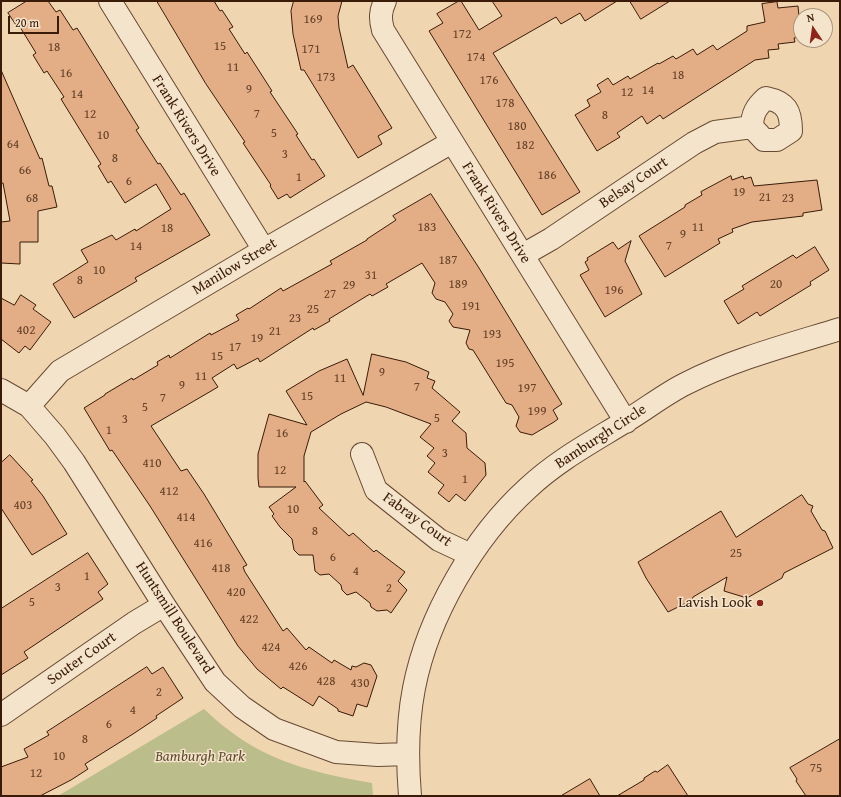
<!DOCTYPE html>
<style>
body{margin:0}
#map{position:relative;width:841px;height:797px;overflow:hidden;background:#f0d5b1;font-family:"Gentium Book Plus",serif}
canvas{display:block}
.frame{position:absolute;inset:0;border:2px solid #391b08;pointer-events:none}
.north{position:absolute;left:793px;top:8px;width:40px;height:40px;box-sizing:border-box;background:#f5e4cc;border:1px solid #aa947e;border-radius:50%;rotate:347deg;font-size:11px;font-weight:700;line-height:16px;text-align:center;color:#391b08}
.north::after{content:'';display:block;margin:auto;width:14px;height:18px;background:#8f2418;clip-path:polygon(50% 0,100% 100%,50% 72%,0 100%)}
.scale{position:absolute;left:8px;top:16px;width:51px;height:18px;box-sizing:border-box;border:2px solid #391b08;border-top:0;padding-left:5px;font-size:12px;line-height:14px;white-space:nowrap;color:#391b08;-webkit-text-stroke:3px #f5e4cc;paint-order:stroke}
</style>
<div id="map">
<canvas width="841" height="797"></canvas>
<div class="frame"></div>
<div class="north">N</div>
<div class="scale">20 m</div>
</div>
<script>
const g = document.querySelector('canvas').getContext('2d');
g.lineJoin = 'round';
function fillPath(path, color) { g.fillStyle = color; g.fill(path, 'evenodd'); }
function trace(path, color, width, dash) { g.strokeStyle = color; g.lineWidth = width; g.lineCap = dash ? 'butt' : 'round'; g.setLineDash(dash || []); g.stroke(path); }
function drawText(font, color, halo, rows, align = 'center') {
  g.font = font + ' "Gentium Book Plus",serif'; g.lineWidth = 3; g.setLineDash([]); g.textBaseline = 'middle'; g.strokeStyle = halo; g.fillStyle = color; for (const [text, x, y, turn = 0] of rows) {
    g.save(); g.translate(x, y); g.rotate((+turn || 0) * Math.PI / 180); g.textAlign = isNaN(turn) ? turn : align; if (halo) g.strokeText(text, 0, 0); g.fillText(text, 0, 0); g.restore();
  }
}
fillPath(new Path2D(`
 M 204,709 C 256,759 304,771 372,783 L 373,796 L 58,796 Z`), '#bbbd8a');
const building = new Path2D(`
 M 27,1 L 48,1 L 56,12 L 60,10 L 73,30 L 77,28 L 139,128 L 136,130 L 158,164 L 160,163 L 181,195 L 184,193 L 210,235 L 135,278 L 137,281 L 74,318 L 53,284 L 88,262 L 81,250 L 112,235 L 116,240 L 135,229 L 136,231 L 171,209 L 156,184 L 125,203 L 111,181 L 108,183 L 98,166 L 101,164 L 61,99 L 64,97 L 47,71 L 44,73 L 33,55 L 36,53 L 20,27 L 18,28 L 8,13 Z
 M 157,1 L 214,1 L 220,11 L 222,10 L 233,27 L 229,29 L 245,54 L 247,52 L 272,91 L 270,92 L 298,134 L 296,135 L 312,160 L 314,159 L 325,176 L 290,198 L 287,194 L 278,199 L 270,186 L 271,185 L 243,143 L 245,142 L 206,84 Z
 M 294,1 L 342,1 L 338,16 L 339,28 L 348,68 L 353,65 L 392,128 L 378,136 L 382,144 L 358,158 L 304,70 L 301,70 L 293,34 L 291,11 Z
 M 459,1 L 461,1 L 479,30 L 502,16 L 492,1 L 617,1 L 585,21 L 580,13 L 561,24 L 556,17 L 493,53 L 580,192 L 542,215 L 429,31 L 443,23 L 437,14 Z
 M 630,1 L 670,1 L 641,19 Z
 M 777,2 L 778,8 L 798,6 L 801,37 L 794,38 L 795,42 L 778,44 L 779,49 L 768,50 L 769,58 L 755,60 L 663,119 L 660,115 L 647,124 L 642,116 L 617,133 L 620,137 L 597,151 L 575,115 L 590,106 L 587,100 L 601,92 L 597,85 L 608,78 L 613,85 L 628,76 L 630,79 L 658,63 L 659,64 L 673,56 L 676,59 L 693,49 L 697,55 L 713,45 L 717,50 L 747,31 L 747,26 L 765,22 L 762,4 Z
 M 1,70 L 40,159 L 42,158 L 49,186 L 52,186 L 57,207 L 38,211 L 38,242 L 20,242 L 20,264 L 1,263 L 1,222 L 10,221 L 3,183 L 1,183 Z
 M 731,176 L 732,180 L 743,176 L 744,179 L 751,177 L 754,186 L 817,180 L 822,210 L 803,213 L 803,216 L 752,222 L 732,229 L 733,232 L 718,239 L 720,243 L 665,277 L 639,236 L 685,207 L 685,205 L 702,195 L 701,192 Z
 M 431,194 L 479,268 L 562,404 L 553,410 L 558,419 L 554,422 L 532,435 L 520,432 L 516,426 L 519,417 L 512,405 L 506,403 L 473,350 L 469,349 L 466,343 L 470,330 L 453,327 L 449,321 L 453,314 L 445,302 L 436,299 L 432,293 L 435,283 L 422,263 L 386,284 L 388,287 L 372,296 L 370,294 L 329,319 L 330,321 L 314,330 L 313,328 L 260,362 L 258,358 L 237,369 L 234,364 L 212,378 L 218,387 L 151,426 L 181,471 L 187,469 L 204,494 L 247,565 L 243,567 L 245,572 L 283,631 L 287,628 L 306,650 L 309,647 L 332,663 L 334,660 L 351,670 L 352,666 L 356,667 L 364,663 L 371,665 L 377,676 L 367,707 L 357,704 L 353,716 L 338,711 L 338,709 L 319,696 L 313,706 L 283,687 L 281,689 L 257,669 L 238,646 L 150,506 L 112,450 L 110,451 L 84,408 L 105,395 L 105,394 L 132,378 L 133,380 L 158,365 L 157,362 L 169,355 L 170,358 L 210,333 L 211,335 L 239,320 L 236,315 L 248,308 L 249,309 L 281,288 L 283,291 L 332,264 L 330,261 L 367,240 L 367,239 L 396,220 L 393,216 Z
 M 631,241 L 625,261 L 642,294 L 605,317 L 580,275 L 589,270 L 585,262 L 588,260 L 587,258 L 613,242 L 618,249 Z
 M 815,247 L 829,270 L 810,282 L 811,285 L 760,316 L 757,312 L 738,324 L 724,301 L 744,289 L 742,286 L 793,255 L 796,258 Z
 M 21,295 L 36,305 L 33,309 L 51,322 L 30,350 L 25,346 L 19,353 L 1,339 L 1,298 L 14,305 Z
 M 372,354 L 406,362 L 429,372 L 427,378 L 435,381 L 432,388 L 460,412 L 452,421 L 466,433 L 467,448 L 485,463 L 486,475 L 465,501 L 456,494 L 449,502 L 438,493 L 444,485 L 428,472 L 435,463 L 427,456 L 434,448 L 420,437 L 431,424 L 386,407 L 366,402 L 341,414 L 311,432 L 304,456 L 304,482 L 305,481 L 323,505 L 319,508 L 349,536 L 353,533 L 374,552 L 376,550 L 405,572 L 398,581 L 407,590 L 391,613 L 387,610 L 377,611 L 371,607 L 370,603 L 356,592 L 347,595 L 342,590 L 341,585 L 329,574 L 320,575 L 315,571 L 313,555 L 299,555 L 294,550 L 292,539 L 280,527 L 272,516 L 274,514 L 269,507 L 296,487 L 259,487 L 258,478 L 258,454 L 269,414 L 307,425 L 286,391 L 319,371 L 347,359 L 363,395 Z
 M 10,455 L 33,480 L 31,481 L 43,496 L 67,534 L 32,555 L 1,508 L 1,463 Z
 M 802,495 L 808,504 L 813,506 L 811,511 L 822,530 L 825,531 L 833,548 L 784,573 L 782,578 L 747,598 L 724,591 L 727,577 L 693,597 L 692,600 L 668,612 L 646,578 L 638,562 L 721,511 L 736,537 Z
 M 88,553 L 108,584 L 98,592 L 103,599 L 24,652 L 28,658 L 1,675 L 1,609 Z
 M 147,667 L 152,674 L 163,667 L 183,698 L 156,716 L 157,718 L 133,734 L 85,764 L 88,769 L 71,780 L 40,796 L 1,796 L 1,767 L 28,757 L 24,749 L 49,735 L 47,732 Z
 M 840,739 L 840,796 L 806,796 L 796,781 L 797,779 L 790,768 Z
 M 668,765 L 688,796 L 617,796 L 644,780 L 644,778 L 655,771 L 657,772 Z
 M 590,779 L 600,796 L 561,796 Z`);
fillPath(building, '#e3ad85');
trace(building, '#391b08', 1);
const minor = new Path2D(`
 M 110,1 L 264,250
 M 385,1 C 380,12 380,19 383,30 L 626,422
 M 523,255 L 551,239 L 694,143 L 715,132 L 752,127 L 764,140 L 777,140 L 791,131 C 791,111 786,102 766,98 C 756,107 752,114 752,127
 M 1,390 L 29,406 L 55,436 L 74,462 L 164,605 L 215,682 L 242,707 L 274,729 L 336,752 L 378,755 L 408,754
 M 29,406 L 60,371 L 264,250 L 452,142
 M 362,454 L 376,490 L 439,540 L 471,555
 M 1,715 L 134,623 L 164,605
 M 410,796 C 407,760 407,724 414,688 C 428,616 474,537 528,488 C 558,460 592,442 626,421 C 646,409 665,394 685,384 C 734,359 788,345 840,329`);
trace(minor, '#674a32', 24);
trace(minor, '#f5e4cc', 22);
for (const [x, y, r, color] of [
 [760,603,4,"#8f2418"]
]) { const dot = new Path2D(); dot.arc(x, y, r, 0, 2 * Math.PI); g.fillStyle = color; g.fill(dot); trace(dot, '#f5e4cc', 1.5); }
drawText('13px', '#644027', null, [
 ["169",313,20],
 ["172",462,35],
 ["15",220,47],
 ["18",54,48],
 ["171",311,50],
 ["174",476,58],
 ["11",233,68],
 ["16",66,74],
 ["18",678,76],
 ["173",326,78],
 ["176",489,81],
 ["9",249,90],
 ["14",648,91],
 ["12",627,93],
 ["14",77,95],
 ["178",505,104],
 ["12",90,115],
 ["7",257,115],
 ["8",605,116],
 ["180",517,127],
 ["5",274,134],
 ["10",103,136],
 ["64",13,145],
 ["182",525,146],
 ["3",285,155],
 ["8",115,159],
 ["66",25,171],
 ["186",547,176],
 ["1",299,178],
 ["6",129,182],
 ["19",739,193],
 ["21",765,198],
 ["68",32,199],
 ["23",788,199],
 ["183",427,228],
 ["11",698,228],
 ["18",167,229],
 ["9",683,235],
 ["14",136,247],
 ["7",669,247],
 ["187",448,261],
 ["10",99,271],
 ["31",371,276],
 ["8",80,281],
 ["189",458,285],
 ["20",776,285],
 ["29",349,286],
 ["196",614,291],
 ["27",330,295],
 ["191",471,307],
 ["25",313,310],
 ["23",295,319],
 ["402",26,331],
 ["21",275,332],
 ["193",492,335],
 ["19",257,339],
 ["17",235,348],
 ["15",217,357],
 ["195",505,364],
 ["9",382,373],
 ["11",201,377],
 ["11",340,379],
 ["9",182,386],
 ["7",417,388],
 ["197",527,389],
 ["15",307,397],
 ["7",163,399],
 ["5",145,408],
 ["199",537,412],
 ["5",437,419],
 ["3",125,420],
 ["1",109,431],
 ["16",282,434],
 ["3",445,454],
 ["410",152,464],
 ["12",280,471],
 ["1",465,480],
 ["412",169,492],
 ["403",23,506],
 ["10",293,510],
 ["414",186,518],
 ["8",315,532],
 ["416",203,544],
 ["25",736,554],
 ["6",333,558],
 ["418",221,569],
 ["4",356,572],
 ["1",87,577],
 ["3",58,588],
 ["2",389,589],
 ["420",236,593],
 ["5",32,603],
 ["422",249,620],
 ["424",271,648],
 ["426",298,667],
 ["428",326,682],
 ["430",360,684],
 ["2",159,693],
 ["4",133,711],
 ["6",109,725],
 ["8",85,740],
 ["10",59,757],
 ["75",816,769],
 ["12",36,774]
]);
drawText('15px', '#391b08', '#f5e4cc', [
 ["Frank Rivers Drive",186,126,58],
 ["Belsay Court",634,183,-34],
 ["Frank Rivers Drive",496,213,58],
 ["Manilow Street",235,267,-31],
 ["Bamburgh Circle",601,437,-33],
 ["Fabray Court",417,520,36],
 ["Huntsmill Boulevard",174,618,57],
 ["Souter Court",82,659,-35]
]);
drawText('15px', '#391b08', '#f5e4cc', [
 ["Lavish Look",752,603]
], 'right');
drawText('italic 15px', '#604c2f', '#f5e4cc', [
 ["Bamburgh Park",200,757]
]);
</script>
